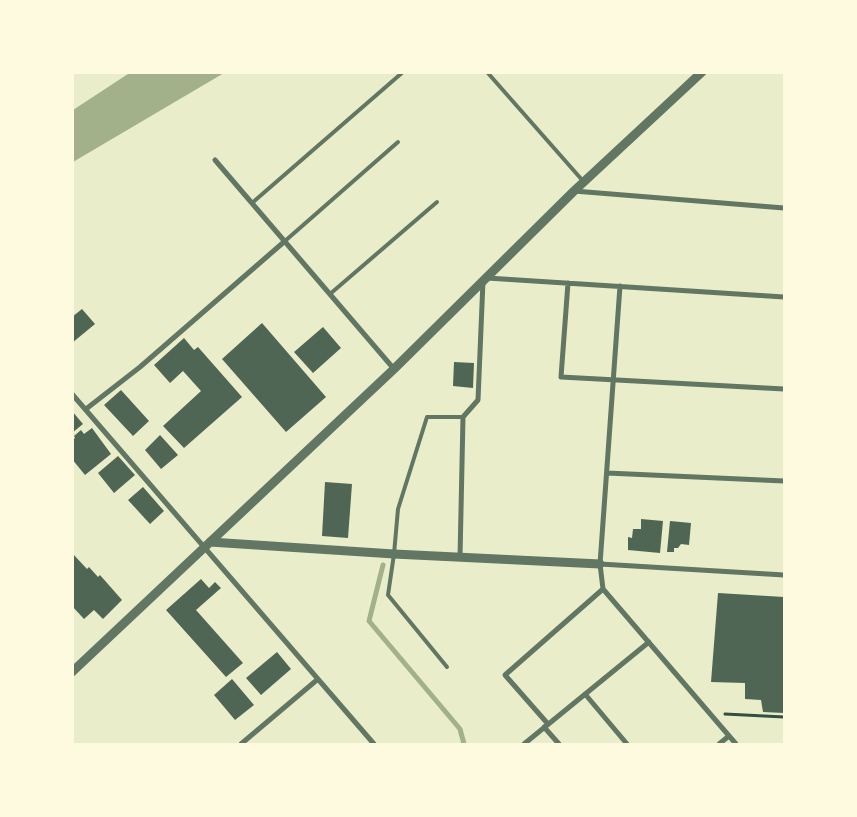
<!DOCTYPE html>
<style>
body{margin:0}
#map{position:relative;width:857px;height:817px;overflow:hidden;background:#e9edc9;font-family:Arial,sans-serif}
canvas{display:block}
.frame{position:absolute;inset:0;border:74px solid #fefae0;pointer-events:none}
</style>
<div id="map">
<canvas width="857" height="817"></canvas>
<div class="frame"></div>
</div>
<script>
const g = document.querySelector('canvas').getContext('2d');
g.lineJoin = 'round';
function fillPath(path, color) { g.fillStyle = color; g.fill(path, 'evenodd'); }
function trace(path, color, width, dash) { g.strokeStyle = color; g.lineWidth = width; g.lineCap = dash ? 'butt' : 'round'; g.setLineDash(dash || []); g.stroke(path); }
fillPath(new Path2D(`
 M 131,72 L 224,73 L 73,162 L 73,110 Z`), '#a3b18a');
trace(new Path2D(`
 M 383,565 L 369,621 L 460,729 L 464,744`), '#a3b18a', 5);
fillPath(new Path2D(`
 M 82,309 L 95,324 L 72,343 L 72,317 Z
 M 262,323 L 326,397 L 286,432 L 222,359 Z
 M 323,327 L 341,348 L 313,373 L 294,352 Z
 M 184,338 L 194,350 L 198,347 L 242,397 L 184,448 L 163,426 L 201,391 L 183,371 L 170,383 L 154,365 Z
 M 454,362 L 474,363 L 473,388 L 453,386 Z
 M 121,390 L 149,421 L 133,436 L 104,405 Z
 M 72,411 L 83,424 L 72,433 Z
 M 92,428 L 111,454 L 85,475 L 72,459 L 72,440 L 75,438 L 74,436 L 81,430 L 84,434 Z
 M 160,435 L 178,455 L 161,469 L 145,450 Z
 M 118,456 L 135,475 L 114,493 L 98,473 Z
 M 325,482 L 352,484 L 348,538 L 322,536 Z
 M 143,487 L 164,511 L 150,524 L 128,500 Z
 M 641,519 L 663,521 L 660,553 L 628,550 L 628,537 L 632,538 L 633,529 L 641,529 Z
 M 670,521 L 691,523 L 689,545 L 681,544 L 678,548 L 674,548 L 674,552 L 667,552 Z
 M 72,553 L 87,569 L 89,567 L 98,577 L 100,575 L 122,600 L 103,619 L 94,610 L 84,619 L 72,606 Z
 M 201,579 L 209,588 L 215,582 L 221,588 L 196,610 L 243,663 L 226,677 L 166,610 Z
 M 718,593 L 784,597 L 784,713 L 763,712 L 761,700 L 745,699 L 745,683 L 711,682 Z
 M 277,652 L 291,669 L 261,695 L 246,678 Z
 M 232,679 L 254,705 L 235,720 L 214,695 Z`), '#4f6655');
trace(new Path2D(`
 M 725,714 L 784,717`), '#344e41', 3);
trace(new Path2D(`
 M 487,72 L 583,181
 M 252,203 L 403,72
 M 285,241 L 398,142
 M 330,294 L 437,202
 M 447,667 L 388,595 L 394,554 L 398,509 L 427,417 L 463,417`), '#617663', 4);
trace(new Path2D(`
 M 215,160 L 394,369
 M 574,191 L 784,208
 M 487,278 L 784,297
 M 568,283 L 561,377 L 784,389
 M 620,286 L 600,564 L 603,589 L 736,744
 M 72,394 L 374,744
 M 86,409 L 140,367 L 285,241
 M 607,473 L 784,481
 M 460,557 L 463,417 L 478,400 L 483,281
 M 600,564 L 784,575
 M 585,694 L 627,744
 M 548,724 L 505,675 L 603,589
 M 544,727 L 559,744
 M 241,744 L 318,679
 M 524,744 L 649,642
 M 719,744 L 729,736`), '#617663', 5);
trace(new Path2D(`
 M 210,542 L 394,554 L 600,564
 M 72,672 L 394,369 L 574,191 L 702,72`), '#617663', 9);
</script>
